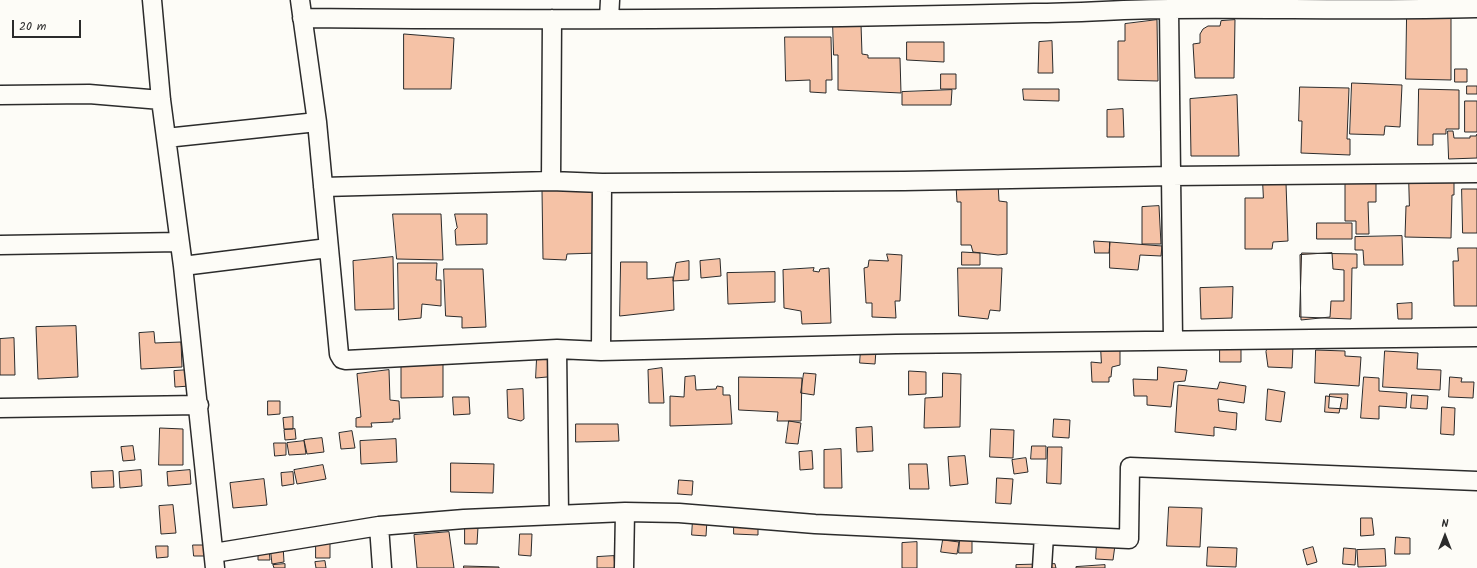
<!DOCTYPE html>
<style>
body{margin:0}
#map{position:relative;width:1477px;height:568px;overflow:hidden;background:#fdfcf7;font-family:Kalam,sans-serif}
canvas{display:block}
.north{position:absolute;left:1425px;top:516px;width:40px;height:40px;-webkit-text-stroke:3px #fdfcf7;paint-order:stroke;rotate:0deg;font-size:11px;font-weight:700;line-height:16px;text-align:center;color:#2b2b2b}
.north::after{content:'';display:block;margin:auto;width:14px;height:18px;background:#2b2b2b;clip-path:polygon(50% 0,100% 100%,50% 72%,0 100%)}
.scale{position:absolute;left:12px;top:20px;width:69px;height:18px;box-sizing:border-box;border:2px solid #2b2b2b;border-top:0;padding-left:5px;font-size:12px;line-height:14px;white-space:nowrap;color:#2b2b2b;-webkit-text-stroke:3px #fdfcf7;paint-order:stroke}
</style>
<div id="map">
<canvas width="1477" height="568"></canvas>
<div class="north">N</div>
<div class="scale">20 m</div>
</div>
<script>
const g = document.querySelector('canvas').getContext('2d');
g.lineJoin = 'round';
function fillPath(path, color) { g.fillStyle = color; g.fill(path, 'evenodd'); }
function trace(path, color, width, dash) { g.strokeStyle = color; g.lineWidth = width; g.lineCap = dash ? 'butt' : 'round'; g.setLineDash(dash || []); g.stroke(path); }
const building = new Path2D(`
 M 1407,15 L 1451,15 L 1451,80 L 1406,79 Z
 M 1157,20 L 1158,81 L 1118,80 L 1118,41 L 1125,41 L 1125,24 Z
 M 1235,20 L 1234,78 L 1195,78 L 1193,44 L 1200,43 L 1200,34 L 1203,29 L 1208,26 L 1220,26 L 1221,21 Z
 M 833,24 L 861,24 L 862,54 L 868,55 L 868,58 L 900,58 L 901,93 L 838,90 L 838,55 L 834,55 Z
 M 404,34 L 454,38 L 451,89 L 404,89 Z
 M 785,37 L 831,37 L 832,80 L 826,80 L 826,93 L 810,92 L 810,80 L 786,81 Z
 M 1052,41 L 1053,73 L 1038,73 L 1039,42 Z
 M 907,42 L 944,42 L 944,62 L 907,60 Z
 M 1455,69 L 1467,69 L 1467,82 L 1455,82 Z
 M 941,74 L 956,74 L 956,89 L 941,89 Z
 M 1352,83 L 1402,85 L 1400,127 L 1385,126 L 1384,135 L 1350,134 Z
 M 1467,86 L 1477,86 L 1477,94 L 1467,94 Z
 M 1300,87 L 1349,88 L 1347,139 L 1350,139 L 1350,155 L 1301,153 L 1302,121 L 1299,121 Z
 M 1023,89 L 1059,89 L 1059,101 L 1024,100 Z
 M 1419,89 L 1459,90 L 1459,129 L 1446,129 L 1446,134 L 1433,134 L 1433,145 L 1418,145 Z
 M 952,90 L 951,105 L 902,105 L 902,92 Z
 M 1237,95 L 1239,156 L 1191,156 L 1190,99 Z
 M 1465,101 L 1477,101 L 1477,132 L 1465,132 Z
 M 1123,109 L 1124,137 L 1107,137 L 1107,110 Z
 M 1448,131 L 1453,131 L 1454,138 L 1470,138 L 1470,136 L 1476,136 L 1477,134 L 1477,158 L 1449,159 Z
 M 1409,177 L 1454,178 L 1454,195 L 1452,195 L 1451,238 L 1405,237 L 1406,206 L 1409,206 Z
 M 1376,180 L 1376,202 L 1368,202 L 1369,234 L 1356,234 L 1356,221 L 1345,221 L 1345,181 Z
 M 1263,182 L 1286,183 L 1288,241 L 1273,242 L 1272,249 L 1245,249 L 1245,198 L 1263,198 Z
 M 998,183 L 999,201 L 1007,202 L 1007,254 L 998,255 L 973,252 L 971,245 L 961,245 L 961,202 L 957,202 L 956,185 Z
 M 593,187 L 598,253 L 567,254 L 566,260 L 543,259 L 542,190 Z
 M 1462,189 L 1477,189 L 1477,233 L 1463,233 Z
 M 1159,206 L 1161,244 L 1142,244 L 1142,207 Z
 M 393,214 L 441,214 L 443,260 L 397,259 Z
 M 455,214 L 487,214 L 487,244 L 456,245 L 455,230 L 457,228 Z
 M 1317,223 L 1352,223 L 1352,239 L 1317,239 Z
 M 1402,236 L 1403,265 L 1364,265 L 1363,250 L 1355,250 L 1355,237 Z
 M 1094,241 L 1110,242 L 1109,253 L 1095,253 Z
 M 1110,242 L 1162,246 L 1161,256 L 1140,255 L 1138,270 L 1110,268 Z
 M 1458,248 L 1477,248 L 1477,306 L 1454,306 L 1453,261 L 1458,261 Z
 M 962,252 L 980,253 L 980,265 L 962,265 Z
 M 1302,253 L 1357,254 L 1357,268 L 1352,268 L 1351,319 L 1300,317 Z
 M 1332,253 L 1333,269 L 1344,270 L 1344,301 L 1331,301 L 1330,317 L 1301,320 L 1300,255 Z
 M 887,254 L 902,255 L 900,301 L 895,301 L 896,318 L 872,317 L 872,303 L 866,303 L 864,268 L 868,267 L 869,260 L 888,261 Z
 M 393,257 L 394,309 L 355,310 L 353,261 Z
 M 720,259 L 721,276 L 701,278 L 700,261 Z
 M 689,261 L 689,280 L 673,281 L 676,263 Z
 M 621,262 L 647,262 L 647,279 L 673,277 L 674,310 L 620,316 Z
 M 398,263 L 437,263 L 436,280 L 441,280 L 441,306 L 422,304 L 421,318 L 399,320 Z
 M 814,268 L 813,271 L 819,272 L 820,269 L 829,268 L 831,323 L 802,324 L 801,311 L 784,308 L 783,270 Z
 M 958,268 L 1002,268 L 1000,311 L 990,310 L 988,319 L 959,316 Z
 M 444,269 L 483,269 L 486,327 L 462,328 L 462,317 L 446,316 Z
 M 775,272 L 775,302 L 728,304 L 727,273 Z
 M 1233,287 L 1232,318 L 1201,319 L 1200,288 Z
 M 1412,303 L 1412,319 L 1398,319 L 1397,304 Z
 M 76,326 L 78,377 L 38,379 L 36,327 Z
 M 154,332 L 155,343 L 181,342 L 182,367 L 141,369 L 139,333 Z
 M 14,338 L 15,375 L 0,375 L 0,339 Z
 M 1268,346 L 1293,346 L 1292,368 L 1268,367 L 1266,352 Z
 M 1101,348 L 1120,349 L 1120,365 L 1112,367 L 1111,377 L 1109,377 L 1109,382 L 1092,382 L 1091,362 L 1101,363 Z
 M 1220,348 L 1241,348 L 1241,362 L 1220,362 Z
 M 861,349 L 876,350 L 875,364 L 860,363 Z
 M 1316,350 L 1345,351 L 1345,356 L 1361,357 L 1359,386 L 1315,383 Z
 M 1385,351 L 1418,353 L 1417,369 L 1441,370 L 1440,390 L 1383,387 Z
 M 537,358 L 554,358 L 555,373 L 547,377 L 536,378 Z
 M 434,361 L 443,362 L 443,397 L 401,398 L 401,366 L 434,365 Z
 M 1158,367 L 1187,370 L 1185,381 L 1174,382 L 1171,407 L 1147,405 L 1147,396 L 1134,396 L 1133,379 L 1157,380 Z
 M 662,368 L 664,403 L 649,403 L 648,370 Z
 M 189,370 L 190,386 L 175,387 L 174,371 Z
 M 389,370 L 390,400 L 399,401 L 400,419 L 393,419 L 393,422 L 371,423 L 372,427 L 356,427 L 356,418 L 361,417 L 357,374 Z
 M 909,371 L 926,372 L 926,394 L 909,395 Z
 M 804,373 L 816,374 L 814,395 L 801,393 Z
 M 943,373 L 961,374 L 960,427 L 924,428 L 925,398 L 942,397 Z
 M 695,376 L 696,390 L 716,389 L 717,386 L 723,387 L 723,395 L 730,395 L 732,424 L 670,426 L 670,396 L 684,397 L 685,377 Z
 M 739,377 L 802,378 L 801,421 L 777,421 L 778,412 L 739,410 Z
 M 1364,377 L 1379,378 L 1379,391 L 1407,393 L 1406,408 L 1379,406 L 1379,419 L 1361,418 Z
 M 1450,377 L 1462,378 L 1461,382 L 1474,382 L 1473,398 L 1449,397 Z
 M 1220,382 L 1246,386 L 1244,403 L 1218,399 L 1219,411 L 1237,413 L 1236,430 L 1214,427 L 1214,436 L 1175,432 L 1178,385 L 1217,389 Z
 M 523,389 L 524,419 L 521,421 L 508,418 L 507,390 Z
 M 1268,389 L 1285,392 L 1281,422 L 1266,420 Z
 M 1330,394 L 1348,394 L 1347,409 L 1329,408 Z
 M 1412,395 L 1428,396 L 1427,409 L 1411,408 Z
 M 1326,396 L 1342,398 L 1339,413 L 1325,412 Z
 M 453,397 L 469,397 L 470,414 L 454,415 Z
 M 268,401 L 280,401 L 280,414 L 268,415 Z
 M 1442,407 L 1455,408 L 1454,435 L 1441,434 Z
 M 293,417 L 293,429 L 284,429 L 283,418 Z
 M 1054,419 L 1070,420 L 1069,438 L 1053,437 Z
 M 789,421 L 801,423 L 798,444 L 786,443 Z
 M 576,424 L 618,424 L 619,441 L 576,442 Z
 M 872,427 L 873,451 L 857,452 L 856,428 Z
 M 160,428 L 183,429 L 183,465 L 159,465 Z
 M 295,429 L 296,439 L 285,440 L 284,430 Z
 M 991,429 L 1014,430 L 1013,458 L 990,457 Z
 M 352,431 L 355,448 L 341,449 L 339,433 Z
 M 322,438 L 324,452 L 307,454 L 304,440 Z
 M 396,439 L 397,462 L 361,464 L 360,441 Z
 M 304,441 L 306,454 L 289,455 L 287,443 Z
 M 274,443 L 286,443 L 286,455 L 275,456 Z
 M 133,446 L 135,460 L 123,461 L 121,447 Z
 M 1032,446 L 1046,446 L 1046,459 L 1031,459 Z
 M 1048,447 L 1062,447 L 1061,484 L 1047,483 Z
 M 841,449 L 842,488 L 824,488 L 824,450 Z
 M 812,451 L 813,469 L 800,470 L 799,452 Z
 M 965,456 L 968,484 L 950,486 L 948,457 Z
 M 1026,458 L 1028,472 L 1014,474 L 1012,460 Z
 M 451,463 L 494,464 L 493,493 L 451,492 Z
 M 909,464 L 927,464 L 929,489 L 910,489 Z
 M 323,465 L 326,479 L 297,484 L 294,470 Z
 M 141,470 L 142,486 L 120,488 L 119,472 Z
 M 190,470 L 191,484 L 168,486 L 167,472 Z
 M 113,471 L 114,487 L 92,488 L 91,472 Z
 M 293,472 L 294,484 L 282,486 L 281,473 Z
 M 997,478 L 1013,479 L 1011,504 L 996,503 Z
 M 264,479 L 267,505 L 233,508 L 230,483 Z
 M 679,480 L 693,481 L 692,495 L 678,494 Z
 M 173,505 L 176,533 L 161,534 L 159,506 Z
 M 1169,507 L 1202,508 L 1200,547 L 1167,546 Z
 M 734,518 L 758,518 L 758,535 L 734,534 Z
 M 1361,518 L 1372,518 L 1374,535 L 1361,536 Z
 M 693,519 L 707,520 L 706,536 L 692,535 Z
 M 465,526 L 478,527 L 477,544 L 465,544 Z
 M 449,532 L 454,568 L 417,568 L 414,535 Z
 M 520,534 L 532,534 L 531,556 L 519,555 Z
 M 1396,537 L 1410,538 L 1410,554 L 1395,554 Z
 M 960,539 L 972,540 L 972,553 L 959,553 Z
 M 316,540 L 330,540 L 330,558 L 316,558 Z
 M 943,540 L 959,542 L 957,554 L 941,552 Z
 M 917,542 L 917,568 L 902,568 L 902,543 Z
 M 1097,543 L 1115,545 L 1113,560 L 1096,559 Z
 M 193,545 L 205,545 L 206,556 L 194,556 Z
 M 283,545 L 284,562 L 272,564 L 270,546 Z
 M 156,546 L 168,546 L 168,557 L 157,558 Z
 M 1208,547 L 1237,548 L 1236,567 L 1207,566 Z
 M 1313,547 L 1317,562 L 1307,565 L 1303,550 Z
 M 269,548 L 270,560 L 258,560 L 258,549 Z
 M 1344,548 L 1356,549 L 1355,565 L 1343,564 Z
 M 1385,549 L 1386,566 L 1358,567 L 1357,550 Z
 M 614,556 L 615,568 L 597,568 L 597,557 Z
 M 325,561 L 326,568 L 316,568 L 315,562 Z
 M 285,564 L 285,568 L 274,568 L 273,565 Z
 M 1055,564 L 1056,568 L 1016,568 L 1016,565 Z
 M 1105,565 L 1105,568 L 1076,568 L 1076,567 Z
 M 464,566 L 499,567 L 499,568 L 464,568 Z`);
fillPath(building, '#f5c2a6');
trace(building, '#2b2b2b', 1);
const minor = new Path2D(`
 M 152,0 L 161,100 L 183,266 L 215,568
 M 300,0 L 317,122 L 339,354 L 342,359 L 346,360 L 557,349 L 601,351 L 896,344 L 1477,337
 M 1169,9 L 1173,340
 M 302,18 C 546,21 790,19 1034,13 C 1080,13 1125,9 1170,9 C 1272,8 1375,11 1477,8
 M 609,19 L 610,0
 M 0,95 L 89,94 L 161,100
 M 166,138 L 317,122
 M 551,181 L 552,19
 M 323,187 L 551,181 L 602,183 L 904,181 L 1171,176 L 1477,173
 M 0,245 L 179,242
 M 183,266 L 328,248
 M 557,349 L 559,515
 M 601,351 L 602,183
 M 0,408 L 199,405
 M 379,526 L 382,568
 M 214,553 L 379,526 L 464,519 L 625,512 L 679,513 L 815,524 L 1129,539 L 1130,467 L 1477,481
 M 624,568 L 625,512
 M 1042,568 L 1044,535`);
trace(minor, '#2b2b2b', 21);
trace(minor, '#fdfcf7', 18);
</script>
